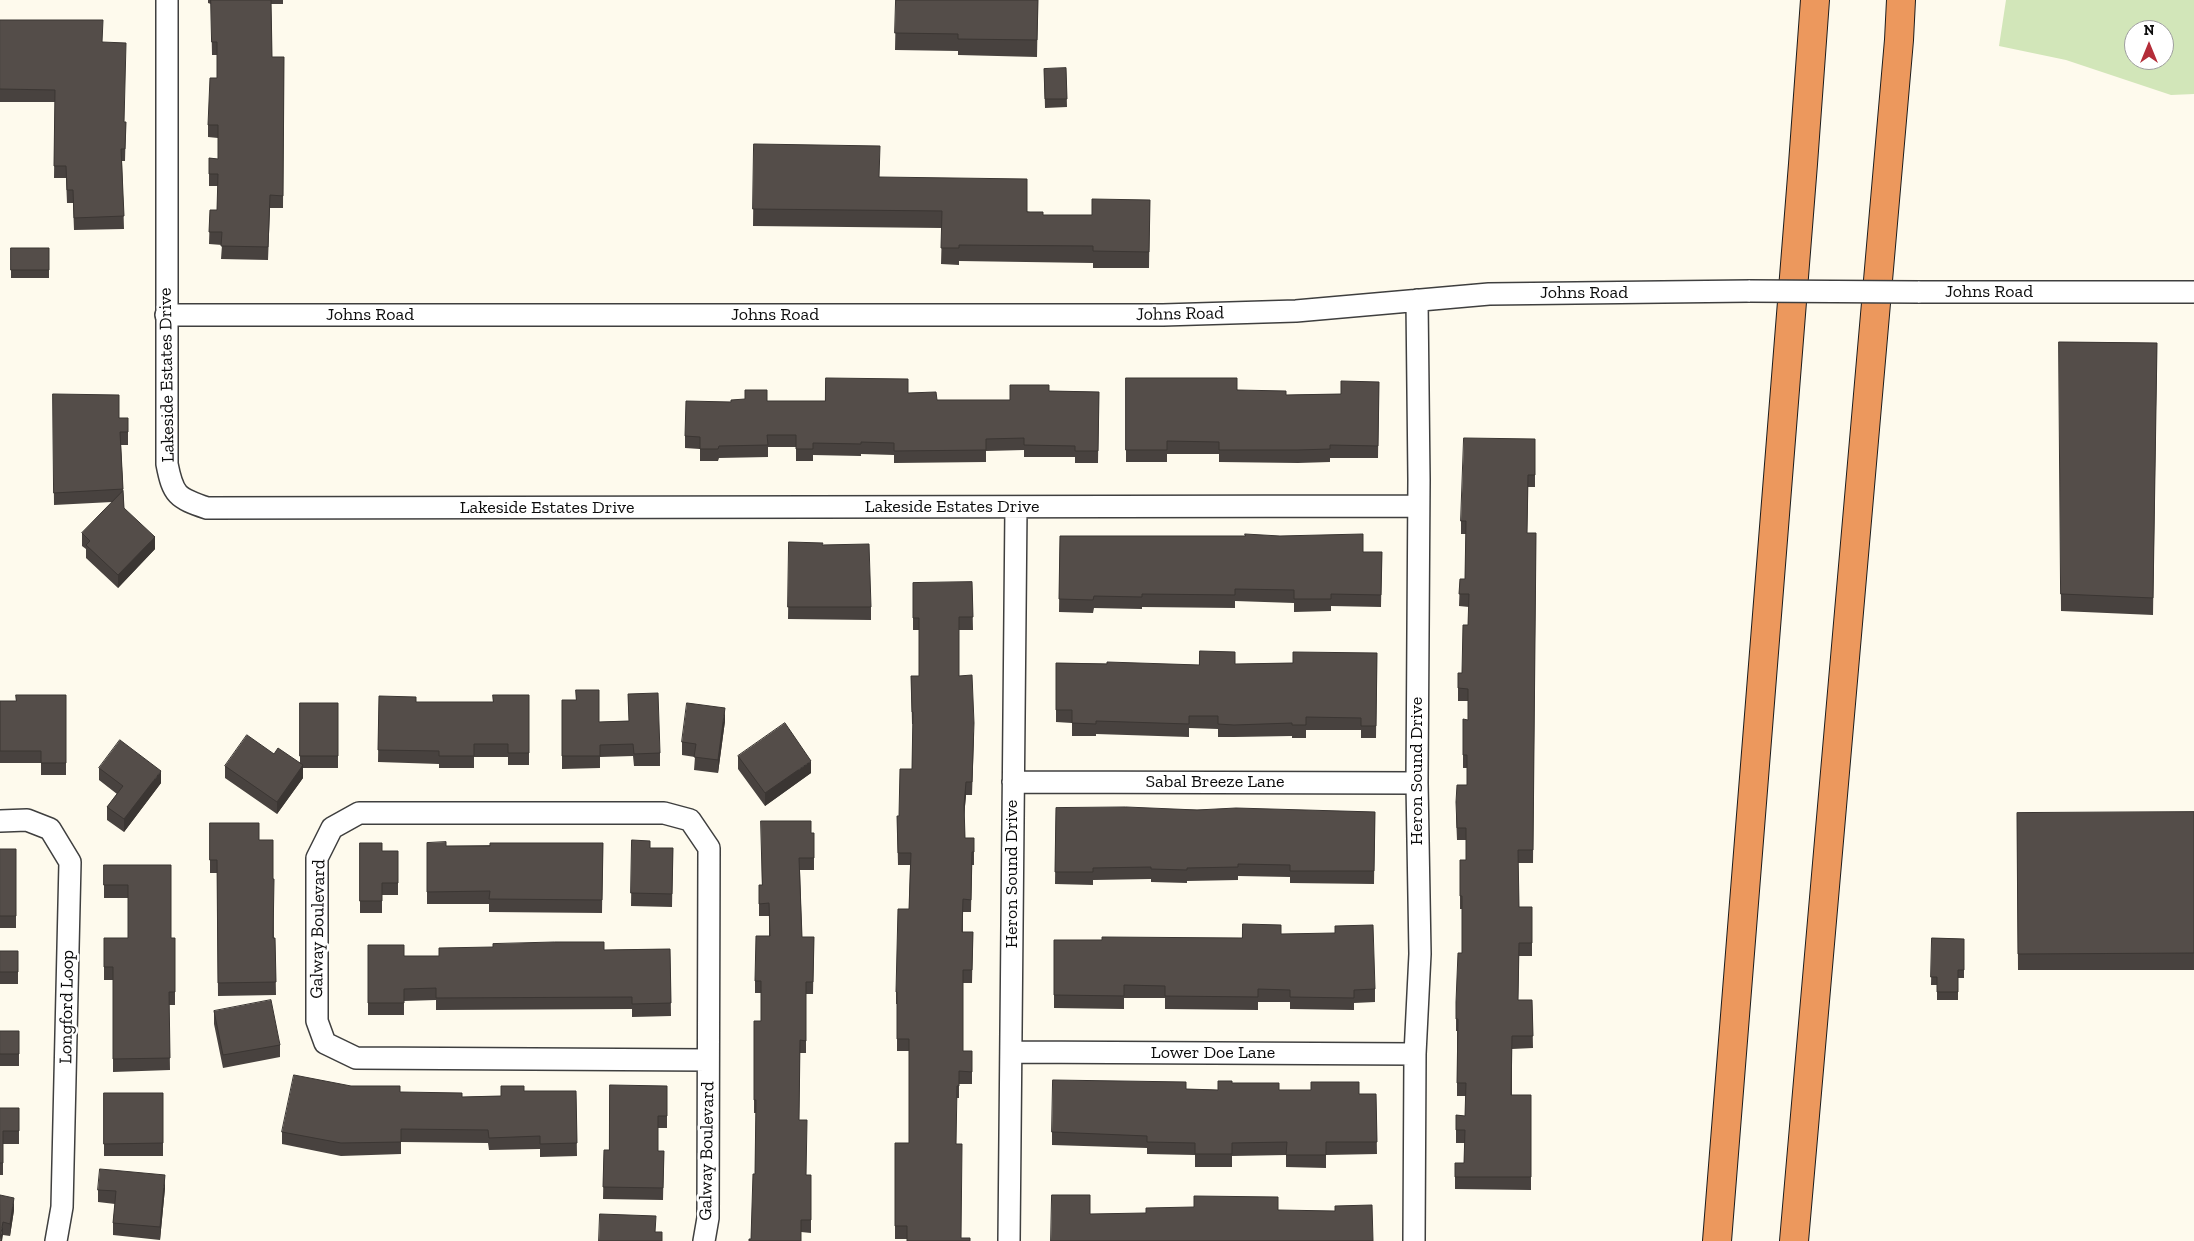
<!DOCTYPE html>
<style>
body{margin:0}
#map{position:relative;width:2194px;height:1241px;overflow:hidden;background:#fefaed;font-family:"Zilla Slab",serif}
canvas{display:block}
.north{position:absolute;left:2124px;top:20px;width:50px;height:50px;box-sizing:border-box;background:#fff;border:1px solid #9e9e9e;border-radius:50%;rotate:0deg;font-size:14px;font-weight:700;line-height:20px;text-align:center;color:#0c0c0c}
.north::after{content:'';display:block;margin:auto;width:18px;height:22px;background:#b42d39;clip-path:polygon(50% 0,100% 100%,50% 72%,0 100%)}
</style>
<div id="map">
<canvas width="2194" height="1241"></canvas>
<div class="north">N</div>
</div>
<script>
const g = document.querySelector('canvas').getContext('2d');
g.lineJoin = 'round';
function fillPath(path, color) { g.fillStyle = color; g.fill(path, 'evenodd'); }
function trace(path, color, width, dash) { g.strokeStyle = color; g.lineWidth = width; g.lineCap = dash ? 'butt' : 'round'; g.setLineDash(dash || []); g.stroke(path); }
function drawText(font, color, halo, rows, align = 'center') {
  g.font = font + ' "Zilla Slab",serif'; g.lineWidth = 5; g.setLineDash([]); g.textBaseline = 'middle'; g.strokeStyle = halo; g.fillStyle = color; for (const [text, x, y, turn = 0] of rows) {
    g.save(); g.translate(x, y); g.rotate((+turn || 0) * Math.PI / 180); g.textAlign = isNaN(turn) ? turn : align; if (halo) g.strokeText(text, 0, 0); g.fillText(text, 0, 0); g.restore();
  }
}
fillPath(new Path2D(`
 M 2006,0 L 2194,0 L 2194,94 L 2171,95 L 2066,60 L 1999,46 ZM 2134,30 L 2164,30 L 2164,60 L 2134,60 Z`), '#d2e6b9');
const minor = new Path2D(`
 M 167,0 L 167,464 C 173,495 177,498 207,508 L 1417,506
 M 1918,292 L 2194,292
 M 166,315 L 1163,315 L 1296,311 L 1489,294 L 1750,291
 M 1013,782 L 1417,783
 M 0,821 L 27,820 L 50,829 L 70,862 L 62,1207 L 56,1241
 M 1011,1052 L 1415,1054
 M 704,1241 L 708,1218 L 709,848 L 690,820 L 664,813 L 359,813 L 332,828 L 317,858 L 317,1021 L 325,1043 L 356,1058 L 708,1060
 M 1009,1241 L 1016,507
 M 1414,1241 L 1415,1054 L 1420,954 L 1417,783 L 1419,480 L 1417,300`);
const highway = new Path2D(`
 M 1717,1241 L 1803,164 L 1815,0
 M 1794,1241 L 1899,40 L 1901,0`);
trace(minor, '#3f3f3f', 24);
trace(highway, '#1d1d1d', 30);
trace(minor, '#fff', 21);
trace(highway, '#ec985d', 28);
const minorBridge = new Path2D(`
 M 1750,291 L 1918,292`);
trace(minorBridge, '#3f3f3f', 24, []);
trace(minorBridge, '#fff', 21);
fillPath(new Path2D(`
 M 208,0 L 283,0 L 283,4 L 271,4 L 272,57 L 284,57 L 283,208 L 270,208 L 268,260 L 221,259 L 222,245 L 209,244 L 210,210 L 217,210 L 218,186 L 209,186 L 209,158 L 218,159 L 218,138 L 208,137 L 208,125 L 217,78 L 217,55 L 212,55 L 211,4 L 208,3 Z
 M 896,0 L 1038,0 L 1037,57 L 958,55 L 958,51 L 895,50 Z
 M 0,20 L 103,42 L 124,122 L 126,122 L 125,161 L 122,161 L 124,229 L 74,230 L 73,203 L 67,203 L 66,178 L 54,178 L 55,102 L 0,102 Z
 M 1066,68 L 1067,107 L 1045,108 L 1044,69 Z
 M 754,144 L 879,177 L 1043,215 L 1092,215 L 1150,200 L 1149,268 L 1093,268 L 1093,263 L 959,261 L 959,265 L 941,264 L 942,228 L 753,226 Z
 M 11,248 L 49,248 L 49,278 L 11,278 Z
 M 2059,342 L 2157,343 L 2153,615 L 2061,611 Z
 M 1126,378 L 1286,395 L 1341,394 L 1379,382 L 1378,458 L 1330,458 L 1330,462 L 1298,463 L 1219,462 L 1219,454 L 1167,454 L 1167,462 L 1126,462 Z
 M 1049,391 L 1099,392 L 1098,463 L 1075,463 L 1075,457 L 1024,457 L 1024,450 L 986,451 L 986,462 L 894,463 L 894,455 L 861,454 L 861,456 L 813,455 L 813,461 L 796,461 L 796,447 L 768,447 L 768,457 L 719,458 L 718,461 L 700,461 L 700,449 L 685,448 L 685,436 L 731,402 L 767,401 L 825,401 L 908,393 L 937,400 L 1010,400 Z
 M 53,394 L 119,418 L 128,418 L 128,445 L 121,445 L 124,508 L 155,549 L 118,588 L 86,558 L 86,549 L 82,546 L 82,533 L 112,502 L 54,505 Z
 M 1535,439 L 1535,487 L 1528,487 L 1527,533 L 1536,533 L 1533,863 L 1518,863 L 1519,907 L 1532,907 L 1532,956 L 1519,956 L 1518,1000 L 1532,1000 L 1533,1048 L 1512,1049 L 1512,1095 L 1531,1095 L 1531,1190 L 1455,1189 L 1455,1163 L 1464,1163 L 1465,1143 L 1456,1143 L 1456,1115 L 1465,1116 L 1466,1096 L 1457,1096 L 1457,1031 L 1456,1031 L 1456,1014 L 1462,953 L 1462,909 L 1460,909 L 1460,860 L 1466,860 L 1466,840 L 1457,840 L 1456,815 L 1467,785 L 1467,768 L 1463,768 L 1463,755 L 1468,720 L 1468,701 L 1458,701 L 1458,673 L 1462,673 L 1468,625 L 1469,607 L 1459,606 L 1460,579 L 1465,579 L 1466,534 L 1461,534 L 1461,521 Z
 M 1060,536 L 1363,552 L 1382,552 L 1381,607 L 1331,606 L 1331,611 L 1294,612 L 1294,603 L 1235,601 L 1235,608 L 1142,607 L 1142,609 L 1094,608 L 1093,613 L 1059,612 Z
 M 789,542 L 822,545 L 871,607 L 871,620 L 788,619 Z
 M 972,582 L 973,630 L 959,630 L 959,676 L 974,735 L 972,795 L 966,795 L 964,816 L 965,838 L 974,838 L 974,865 L 972,865 L 971,912 L 963,912 L 963,932 L 973,932 L 972,983 L 963,983 L 963,1051 L 972,1051 L 972,1084 L 959,1084 L 959,1098 L 957,1098 L 907,1239 L 895,1239 L 895,1143 L 909,1143 L 909,1051 L 897,1051 L 897,1004 L 896,1004 L 896,992 L 909,909 L 910,865 L 898,865 L 897,816 L 899,816 L 912,769 L 913,724 L 912,724 L 911,676 L 919,676 L 919,630 L 913,630 L 913,583 Z
 M 1377,653 L 1376,738 L 1361,738 L 1361,730 L 1306,730 L 1306,738 L 1292,738 L 1292,736 L 1234,737 L 1218,737 L 1218,729 L 1189,728 L 1189,737 L 1096,734 L 1096,736 L 1072,736 L 1072,723 L 1056,722 L 1056,663 L 1199,665 L 1293,663 Z
 M 628,694 L 660,753 L 660,766 L 634,766 L 633,756 L 600,757 L 600,768 L 562,769 L 562,700 L 599,722 L 629,721 Z
 M 66,695 L 66,775 L 41,775 L 41,763 L 0,763 L 0,701 L 16,701 Z
 M 529,695 L 529,765 L 508,765 L 508,757 L 474,757 L 474,768 L 439,768 L 439,764 L 378,762 L 379,696 L 416,702 L 493,702 Z
 M 300,703 L 338,703 L 338,768 L 303,768 L 303,778 L 277,814 L 225,778 L 225,766 L 274,754 L 300,763 Z
 M 725,721 L 718,773 L 694,770 L 695,757 L 682,755 L 682,742 Z
 M 738,756 L 811,773 L 765,806 L 738,769 Z
 M 99,768 L 161,783 L 124,832 L 107,820 L 107,807 L 117,794 L 99,780 Z
 M 1056,808 L 1375,812 L 1374,884 L 1290,883 L 1290,877 L 1238,876 L 1238,880 L 1187,881 L 1187,883 L 1151,882 L 1151,879 L 1093,880 L 1093,885 L 1055,884 Z
 M 2194,812 L 2194,970 L 2018,970 L 2017,813 Z
 M 210,823 L 259,840 L 273,879 L 274,938 L 275,938 L 276,995 L 218,996 L 217,873 L 210,873 Z
 M 811,833 L 814,833 L 814,870 L 800,870 L 802,937 L 814,937 L 813,994 L 806,994 L 806,1053 L 800,1053 L 799,1120 L 806,1175 L 811,1175 L 811,1233 L 801,1232 L 751,1239 L 755,1174 L 756,1113 L 754,1113 L 754,1021 L 761,1021 L 761,993 L 755,993 L 755,981 L 769,936 L 769,916 L 759,916 L 759,885 L 762,885 Z
 M 632,840 L 650,848 L 673,848 L 672,907 L 631,906 Z
 M 360,843 L 382,851 L 398,851 L 398,895 L 382,895 L 382,913 L 360,913 Z
 M 427,843 L 446,846 L 603,843 L 602,913 L 489,912 L 489,904 L 427,904 Z
 M 0,849 L 16,849 L 16,928 L 0,928 Z
 M 104,865 L 171,865 L 171,938 L 175,938 L 175,1005 L 169,1005 L 170,1070 L 113,1072 L 113,980 L 104,980 L 104,938 L 128,938 L 128,898 L 104,898 Z
 M 1281,934 L 1375,989 L 1375,1002 L 1354,1003 L 1354,1010 L 1290,1009 L 1290,1002 L 1258,1002 L 1258,1010 L 1165,1009 L 1165,998 L 1124,998 L 1124,1009 L 1054,1008 L 1054,940 L 1102,940 L 1242,938 Z
 M 1932,938 L 1964,939 L 1964,978 L 1958,978 L 1958,1000 L 1937,1000 L 1937,985 L 1931,985 Z
 M 368,945 L 404,956 L 439,956 L 604,950 L 670,949 L 671,1016 L 632,1017 L 632,1009 L 436,1010 L 436,1000 L 404,1001 L 404,1015 L 368,1015 Z
 M 0,951 L 18,951 L 18,984 L 0,984 Z
 M 214,1011 L 280,1045 L 280,1057 L 223,1068 L 214,1024 Z
 M 0,1031 L 19,1031 L 19,1066 L 0,1066 Z
 M 1232,1083 L 1279,1090 L 1359,1094 L 1376,1094 L 1377,1154 L 1326,1155 L 1326,1168 L 1286,1167 L 1286,1155 L 1232,1156 L 1232,1167 L 1195,1167 L 1195,1155 L 1147,1154 L 1147,1148 L 1052,1145 L 1052,1132 L 1186,1089 L 1218,1090 Z
 M 351,1086 L 400,1092 L 462,1097 L 501,1096 L 524,1091 L 576,1091 L 577,1156 L 540,1157 L 540,1149 L 489,1150 L 488,1143 L 401,1142 L 401,1154 L 341,1156 L 282,1144 L 282,1132 Z
 M 667,1086 L 667,1128 L 658,1128 L 658,1151 L 664,1151 L 663,1200 L 603,1199 L 604,1150 L 609,1150 Z
 M 104,1093 L 163,1093 L 163,1156 L 104,1156 Z
 M 0,1108 L 19,1108 L 19,1144 L 3,1144 L 3,1175 L 0,1175 Z
 M 165,1188 L 160,1240 L 113,1235 L 113,1223 L 115,1204 L 98,1202 L 98,1190 Z
 M 0,1195 L 14,1210 L 10,1236 L 3,1235 Z`), '#48423f');
fillPath(new Path2D(`
 M 155,537 L 155,549 L 118,588 L 118,575 Z
 M 725,708 L 725,721 L 718,773 L 718,760 Z
 M 811,761 L 811,773 L 765,806 L 765,793 Z
 M 303,765 L 303,778 L 277,814 L 277,802 Z
 M 161,771 L 161,783 L 124,832 L 124,819 Z
 M 966,782 L 966,795 L 964,818 L 964,805 Z
 M 165,1175 L 165,1188 L 160,1240 L 160,1227 Z
 M 14,1198 L 14,1210 L 10,1236 L 10,1224 Z
 M 3,1222 L 3,1235 L 2,1241 L 0,1241 Z`), '#3b3633');
const building = new Path2D(`
 M 211,0 L 271,0 L 272,57 L 284,57 L 283,196 L 270,195 L 268,247 L 221,246 L 222,232 L 209,232 L 210,210 L 217,210 L 218,174 L 209,174 L 209,158 L 218,159 L 218,125 L 208,125 L 210,78 L 217,78 L 217,42 L 212,42 Z
 M 896,0 L 1038,0 L 1037,40 L 958,39 L 958,34 L 895,33 Z
 M 0,20 L 103,20 L 102,42 L 126,43 L 124,122 L 126,122 L 125,149 L 121,149 L 124,216 L 74,218 L 73,190 L 67,190 L 66,166 L 54,166 L 55,90 L 0,89 Z
 M 1066,68 L 1067,99 L 1045,99 L 1044,69 Z
 M 754,144 L 880,146 L 879,177 L 1027,179 L 1027,212 L 1043,212 L 1043,215 L 1092,215 L 1092,199 L 1150,200 L 1149,252 L 1093,251 L 1093,246 L 959,245 L 959,248 L 941,248 L 942,211 L 753,209 Z
 M 11,248 L 49,248 L 49,270 L 11,270 Z
 M 2059,342 L 2157,343 L 2153,598 L 2061,594 Z
 M 826,378 L 908,379 L 908,393 L 936,392 L 937,400 L 1010,400 L 1010,385 L 1049,385 L 1049,391 L 1099,392 L 1098,451 L 1075,451 L 1075,446 L 1024,445 L 1024,438 L 986,439 L 986,450 L 894,451 L 894,443 L 861,442 L 861,444 L 813,443 L 813,449 L 796,449 L 796,435 L 767,435 L 768,445 L 719,446 L 718,449 L 700,449 L 700,437 L 685,436 L 686,401 L 731,402 L 731,400 L 745,399 L 745,390 L 767,390 L 767,401 L 825,401 Z
 M 1126,378 L 1237,378 L 1237,390 L 1286,391 L 1286,395 L 1341,394 L 1341,381 L 1379,382 L 1378,446 L 1330,445 L 1330,449 L 1298,450 L 1219,450 L 1219,442 L 1167,441 L 1167,450 L 1126,450 Z
 M 53,394 L 119,395 L 119,418 L 128,418 L 128,432 L 120,432 L 123,489 L 54,493 Z
 M 1464,438 L 1535,439 L 1535,475 L 1528,475 L 1527,533 L 1536,533 L 1533,850 L 1518,850 L 1519,907 L 1532,907 L 1532,943 L 1519,943 L 1518,1000 L 1532,1000 L 1533,1036 L 1512,1036 L 1511,1095 L 1531,1095 L 1531,1177 L 1455,1177 L 1455,1163 L 1464,1163 L 1465,1130 L 1456,1130 L 1456,1115 L 1465,1116 L 1466,1083 L 1457,1083 L 1458,1019 L 1456,1019 L 1456,1002 L 1458,953 L 1462,953 L 1462,896 L 1460,896 L 1460,860 L 1466,860 L 1466,828 L 1457,828 L 1456,802 L 1457,785 L 1467,785 L 1467,755 L 1463,755 L 1463,719 L 1468,720 L 1468,689 L 1458,688 L 1458,673 L 1462,673 L 1463,625 L 1468,625 L 1469,594 L 1459,594 L 1460,579 L 1465,579 L 1466,521 L 1461,521 Z
 M 123,491 L 124,508 L 155,537 L 118,575 L 86,545 L 90,541 L 82,533 Z
 M 1245,534 L 1280,536 L 1363,534 L 1363,552 L 1382,552 L 1381,595 L 1331,594 L 1331,599 L 1294,599 L 1294,590 L 1235,589 L 1235,595 L 1142,594 L 1142,597 L 1094,596 L 1093,600 L 1059,599 L 1060,536 L 1245,536 Z
 M 789,542 L 823,543 L 822,545 L 869,544 L 871,607 L 788,607 Z
 M 972,582 L 973,617 L 959,617 L 959,676 L 972,675 L 974,723 L 972,782 L 966,782 L 964,805 L 965,838 L 974,838 L 974,852 L 972,852 L 971,900 L 963,899 L 962,932 L 973,932 L 972,970 L 963,970 L 963,1051 L 972,1051 L 972,1072 L 959,1071 L 959,1086 L 957,1086 L 956,1144 L 962,1144 L 961,1238 L 970,1238 L 970,1241 L 907,1241 L 907,1226 L 895,1226 L 895,1143 L 909,1143 L 909,1039 L 897,1039 L 897,992 L 896,992 L 898,909 L 909,909 L 911,853 L 898,853 L 897,816 L 899,816 L 900,769 L 912,769 L 913,712 L 912,712 L 911,676 L 919,676 L 919,618 L 913,618 L 913,583 Z
 M 1200,651 L 1235,652 L 1235,664 L 1293,663 L 1293,652 L 1377,653 L 1376,726 L 1361,726 L 1361,718 L 1306,717 L 1306,725 L 1292,725 L 1292,723 L 1234,725 L 1218,724 L 1218,716 L 1189,716 L 1189,724 L 1096,721 L 1096,724 L 1072,723 L 1072,710 L 1056,710 L 1056,663 L 1107,664 L 1107,662 L 1199,665 Z
 M 576,690 L 599,690 L 599,722 L 629,721 L 628,694 L 658,693 L 660,753 L 634,754 L 633,744 L 600,745 L 600,756 L 562,756 L 562,700 L 576,700 Z
 M 16,695 L 66,695 L 66,763 L 41,763 L 41,751 L 0,751 L 0,701 L 16,701 Z
 M 493,695 L 529,695 L 529,753 L 508,753 L 508,744 L 474,744 L 474,756 L 439,756 L 439,751 L 378,750 L 379,696 L 416,697 L 416,702 L 493,702 Z
 M 300,703 L 338,703 L 338,756 L 300,756 Z
 M 687,703 L 725,708 L 718,760 L 694,757 L 696,744 L 682,742 Z
 M 785,723 L 811,761 L 765,793 L 738,756 Z
 M 247,735 L 274,754 L 278,748 L 303,765 L 277,802 L 225,766 Z
 M 120,740 L 161,771 L 124,819 L 107,807 L 123,786 L 99,768 Z
 M 1126,807 L 1197,810 L 1236,808 L 1375,812 L 1374,871 L 1290,871 L 1290,865 L 1238,864 L 1238,867 L 1187,868 L 1187,870 L 1151,869 L 1151,867 L 1093,868 L 1093,872 L 1055,872 L 1056,808 Z
 M 2194,812 L 2194,953 L 2018,954 L 2017,813 Z
 M 761,821 L 811,821 L 811,833 L 814,833 L 814,858 L 799,858 L 802,937 L 814,937 L 813,982 L 806,982 L 806,1041 L 800,1040 L 799,1120 L 807,1120 L 806,1175 L 811,1175 L 811,1220 L 801,1220 L 801,1241 L 749,1241 L 749,1239 L 751,1239 L 753,1174 L 755,1174 L 756,1100 L 754,1100 L 754,1021 L 761,1021 L 761,981 L 755,981 L 756,936 L 770,936 L 769,903 L 759,904 L 759,885 L 762,885 Z
 M 210,823 L 259,823 L 259,840 L 273,840 L 273,879 L 274,879 L 273,938 L 275,938 L 276,982 L 218,983 L 217,860 L 210,860 Z
 M 632,840 L 650,841 L 650,848 L 673,848 L 672,894 L 631,893 Z
 M 446,842 L 446,846 L 490,846 L 490,843 L 603,843 L 602,900 L 489,899 L 490,891 L 427,892 L 427,843 Z
 M 360,843 L 382,843 L 382,851 L 398,851 L 398,883 L 382,883 L 382,901 L 360,901 Z
 M 0,849 L 16,849 L 16,916 L 0,916 Z
 M 104,865 L 171,865 L 171,938 L 175,938 L 175,992 L 169,992 L 170,1058 L 113,1059 L 113,967 L 104,967 L 104,938 L 128,938 L 128,885 L 104,885 Z
 M 1243,924 L 1281,925 L 1281,934 L 1335,933 L 1335,926 L 1373,925 L 1375,989 L 1354,990 L 1354,998 L 1290,997 L 1290,990 L 1258,989 L 1258,997 L 1165,996 L 1165,986 L 1124,985 L 1124,996 L 1054,995 L 1054,940 L 1102,940 L 1102,937 L 1242,938 Z
 M 1932,938 L 1964,939 L 1964,970 L 1958,970 L 1958,992 L 1937,992 L 1937,977 L 1931,977 Z
 M 555,942 L 604,942 L 604,950 L 670,949 L 671,1003 L 632,1004 L 632,997 L 436,998 L 436,988 L 404,989 L 404,1003 L 368,1003 L 368,945 L 404,945 L 404,956 L 439,956 L 439,948 L 493,947 L 493,944 Z
 M 0,951 L 18,951 L 18,972 L 0,972 Z
 M 271,1000 L 280,1045 L 223,1055 L 214,1011 Z
 M 0,1031 L 19,1031 L 19,1054 L 0,1054 Z
 M 294,1075 L 351,1086 L 400,1086 L 400,1092 L 462,1093 L 462,1097 L 501,1096 L 501,1086 L 524,1086 L 524,1091 L 576,1091 L 577,1143 L 540,1144 L 540,1136 L 489,1138 L 488,1130 L 401,1129 L 401,1142 L 341,1143 L 282,1132 Z
 M 1053,1080 L 1186,1082 L 1186,1089 L 1218,1090 L 1218,1081 L 1232,1081 L 1232,1083 L 1279,1083 L 1279,1090 L 1311,1090 L 1311,1082 L 1359,1082 L 1359,1094 L 1376,1094 L 1377,1142 L 1326,1142 L 1326,1155 L 1286,1155 L 1287,1142 L 1232,1143 L 1232,1154 L 1195,1154 L 1195,1143 L 1147,1142 L 1147,1136 L 1052,1132 Z
 M 610,1085 L 667,1086 L 667,1116 L 658,1116 L 658,1151 L 664,1151 L 663,1188 L 603,1187 L 604,1150 L 609,1150 Z
 M 104,1093 L 163,1093 L 163,1143 L 104,1144 Z
 M 0,1108 L 19,1108 L 19,1131 L 3,1131 L 3,1163 L 0,1163 Z
 M 100,1169 L 165,1175 L 160,1227 L 113,1223 L 116,1191 L 98,1190 Z
 M 0,1195 L 14,1198 L 10,1224 L 3,1222 L 0,1239 Z
 M 1052,1195 L 1090,1195 L 1090,1214 L 1146,1213 L 1146,1208 L 1194,1207 L 1194,1196 L 1278,1197 L 1278,1210 L 1335,1211 L 1335,1206 L 1372,1205 L 1373,1241 L 1051,1241 Z
 M 600,1214 L 656,1216 L 655,1232 L 662,1232 L 662,1241 L 599,1241 Z`);
fillPath(building, '#544d49');
trace(building, '#3b3633', 1);
drawText('18px', '#0c0c0c', '#fff', [
 ["Johns Road",1989,292],
 ["Johns Road",1584,293],
 ["Johns Road",1180,314,-1],
 ["Johns Road",370,315],
 ["Johns Road",775,315],
 ["Lakeside Estates Drive",167,375,-91],
 ["Lakeside Estates Drive",952,507],
 ["Lakeside Estates Drive",547,508],
 ["Heron Sound Drive",1417,771,-90],
 ["Sabal Breeze Lane",1215,782],
 ["Heron Sound Drive",1012,874,-90],
 ["Galway Boulevard",318,929,-89],
 ["Longford Loop",67,1007,-89],
 ["Lower Doe Lane",1213,1053],
 ["Galway Boulevard",707,1151,-89]
]);
</script>
